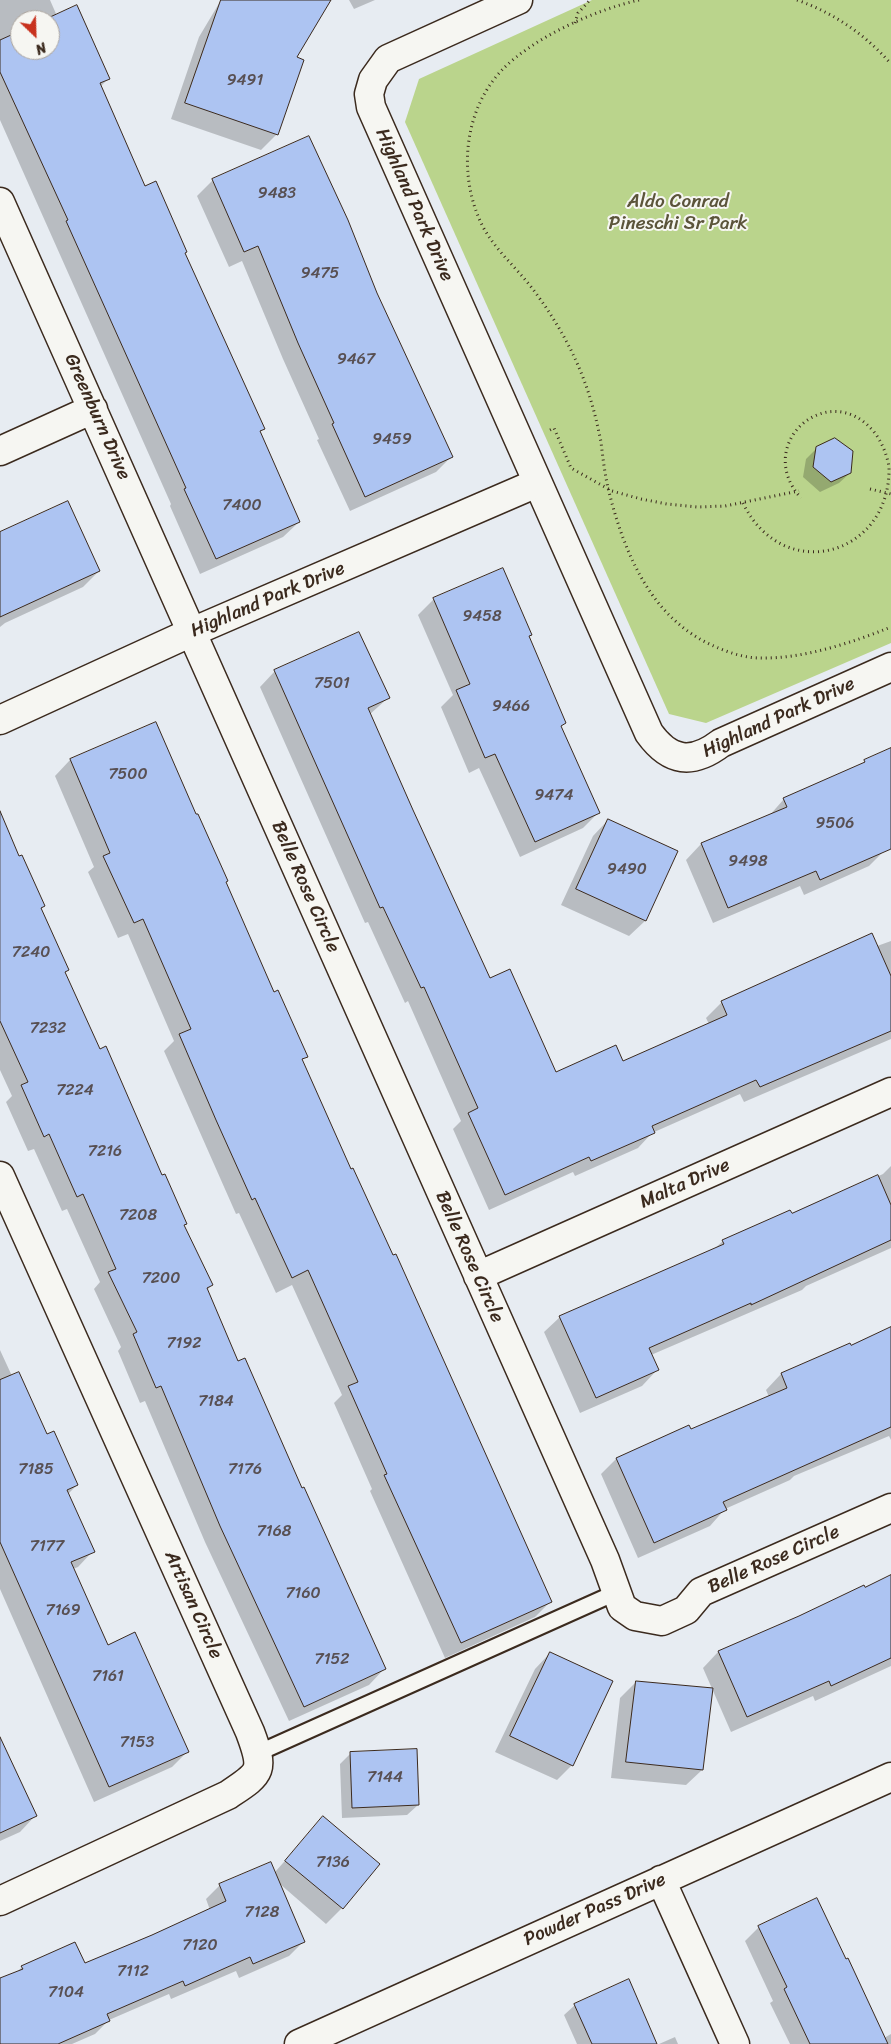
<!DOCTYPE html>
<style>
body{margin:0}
#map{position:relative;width:891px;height:2044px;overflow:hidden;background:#e7ecf2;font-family:Sriracha,sans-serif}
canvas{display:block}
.north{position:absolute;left:10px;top:10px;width:50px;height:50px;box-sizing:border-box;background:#f6f6f2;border:1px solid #aba49d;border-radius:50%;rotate:156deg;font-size:14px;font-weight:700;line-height:20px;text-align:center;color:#3b2a1e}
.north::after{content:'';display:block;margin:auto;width:18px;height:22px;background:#c8321e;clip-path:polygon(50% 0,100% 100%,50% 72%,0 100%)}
</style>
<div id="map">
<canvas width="891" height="2044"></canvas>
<div class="north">N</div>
</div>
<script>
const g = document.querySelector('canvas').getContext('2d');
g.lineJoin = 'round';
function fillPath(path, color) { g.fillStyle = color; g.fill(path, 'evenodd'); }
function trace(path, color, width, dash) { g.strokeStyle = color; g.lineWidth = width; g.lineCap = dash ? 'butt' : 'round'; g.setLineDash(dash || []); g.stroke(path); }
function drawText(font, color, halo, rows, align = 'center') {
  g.font = font + ' Sriracha,sans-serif'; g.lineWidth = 4; g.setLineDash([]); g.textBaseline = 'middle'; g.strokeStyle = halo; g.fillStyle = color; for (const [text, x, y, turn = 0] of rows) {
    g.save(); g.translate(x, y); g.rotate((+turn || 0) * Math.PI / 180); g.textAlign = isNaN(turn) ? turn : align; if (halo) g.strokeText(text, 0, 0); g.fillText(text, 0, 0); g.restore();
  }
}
fillPath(new Path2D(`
 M 592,0 L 891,0 L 891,643 L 706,723 L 669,714 L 405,122 L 419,79 Z`), '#bad48c');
fillPath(new Path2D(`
 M 0,0 L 50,0 L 57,16 L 108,79 L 100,87 L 145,187 L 184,254 L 263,428 L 259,433 L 299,522 L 283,537 L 200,574 L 170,506 L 171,504 L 0,120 ZM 20,20 L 50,20 L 50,50 L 20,50 Z
 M 221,0 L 329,0 L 295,58 L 277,134 L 261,150 L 171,119 L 199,37 Z
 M 349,0 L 375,0 L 354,9 Z
 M 213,180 L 375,294 L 451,457 L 436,472 L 350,511 L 317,440 L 319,439 L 283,359 L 242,261 L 229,267 L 197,196 Z
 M 817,448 L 850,473 L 839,483 L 820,492 L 803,477 L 806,459 Z
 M 0,534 L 99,571 L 83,587 L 5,623 L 0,627 Z
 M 434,599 L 530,635 L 528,637 L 565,723 L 560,727 L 599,812 L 583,828 L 520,857 L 479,768 L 469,773 L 441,707 L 453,695 L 418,615 Z
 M 275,671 L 388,698 L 369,715 L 489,980 L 555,1074 L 622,1063 L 709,1024 L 706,1018 L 722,1002 L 891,941 L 891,1039 L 744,1102 L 740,1094 L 652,1133 L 638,1148 L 575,1176 L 573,1172 L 489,1210 L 453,1129 L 461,1121 L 408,1001 L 405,1003 L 368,922 L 365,923 L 260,687 Z
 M 156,723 L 273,993 L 306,1056 L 301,1061 L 550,1602 L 535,1617 L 445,1658 L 370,1491 L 372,1489 L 334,1403 L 342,1395 L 292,1285 L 276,1293 L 239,1213 L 236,1214 L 164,1051 L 174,1041 L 128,934 L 118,938 L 88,872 L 94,867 L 55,776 L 70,760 Z
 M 891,749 L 891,836 L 885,850 L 869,866 L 804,895 L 800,886 L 713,923 L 686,860 L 701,844 L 769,816 L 784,799 L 861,765 L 865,761 Z
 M 0,814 L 19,858 L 44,906 L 41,909 L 68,970 L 64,974 L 212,1285 L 207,1290 L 238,1362 L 301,1490 L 384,1669 L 369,1685 L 289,1721 L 205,1542 L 145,1401 L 140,1403 L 118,1351 L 121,1347 L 94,1289 L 100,1282 L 67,1209 L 62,1211 L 34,1149 L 28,1151 L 6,1102 L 12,1096 L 0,1070 Z
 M 608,820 L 677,852 L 645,921 L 629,936 L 561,905 L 593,836 Z
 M 891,1166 L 891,1248 L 806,1286 L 802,1290 L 651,1355 L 657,1370 L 642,1386 L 580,1413 L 544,1332 L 560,1317 L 713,1250 L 723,1241 L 791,1215 L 883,1174 Z
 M 891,1329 L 891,1440 L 889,1436 L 794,1476 L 790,1480 L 725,1509 L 710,1526 L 638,1558 L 601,1474 L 616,1459 L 689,1427 L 691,1431 L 769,1397 L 766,1390 L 781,1374 L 849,1344 L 850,1347 Z
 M 0,1350 L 12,1376 L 77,1485 L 68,1494 L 93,1551 L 78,1567 L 73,1569 L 107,1646 L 187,1752 L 172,1767 L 94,1802 L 0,1589 Z
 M 891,1577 L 891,1666 L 815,1701 L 813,1696 L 731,1732 L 703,1668 L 718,1652 Z
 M 550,1653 L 572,1765 L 557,1780 L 495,1752 L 535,1669 Z
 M 636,1682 L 702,1770 L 686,1785 L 611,1778 L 620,1698 Z
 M 0,1741 L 35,1816 L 20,1832 L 0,1841 Z
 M 351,1753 L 418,1805 L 407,1815 L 342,1818 L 340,1764 Z
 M 323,1818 L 342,1908 L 326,1924 L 280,1884 L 303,1942 L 289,1956 L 239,1978 L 236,1971 L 171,1999 L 169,1994 L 109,2020 L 95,2034 L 72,2044 L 0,2044 L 0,1980 L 16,1973 L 22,1967 L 84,1964 L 210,1910 L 206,1899 L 220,1885 L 275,1872 Z
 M 759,1927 L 884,2038 L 891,2034 L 891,2044 L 790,2044 L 770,2003 L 773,2001 L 745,1941 Z
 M 575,2005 L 656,2044 L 577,2044 L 564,2015 Z
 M 675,2037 L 678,2044 L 659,2044 Z`), '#0003');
const building = new Path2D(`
 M 221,0 L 331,0 L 297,57 L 304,60 L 278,135 L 185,103 Z
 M 77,5 L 110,79 L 100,83 L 145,186 L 156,181 L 187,252 L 185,253 L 265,429 L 260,431 L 300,522 L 216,559 L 184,489 L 186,488 L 66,221 L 68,220 L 0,72 L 0,40 L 20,31 L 20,50 L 50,50 L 50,20 L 44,20 Z
 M 309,136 L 348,220 L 377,293 L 453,457 L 365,497 L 332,424 L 334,423 L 298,343 L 258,246 L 244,252 L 212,179 Z
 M 835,438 L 853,451 L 851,473 L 831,482 L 813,467 L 816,447 Z
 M 68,501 L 100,571 L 0,617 L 0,532 Z
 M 503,568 L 532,635 L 529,636 L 566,723 L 561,726 L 600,813 L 535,842 L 495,754 L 485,758 L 456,690 L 470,684 L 433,598 Z
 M 359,632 L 390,698 L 368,708 L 413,810 L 490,978 L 510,969 L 556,1072 L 616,1045 L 623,1061 L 727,1015 L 721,1001 L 872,933 L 891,976 L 891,1031 L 760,1087 L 756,1080 L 652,1126 L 655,1133 L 591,1161 L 589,1157 L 505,1195 L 468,1113 L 478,1108 L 424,987 L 421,988 L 383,907 L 380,908 L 274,670 Z
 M 156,722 L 196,814 L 198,814 L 228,881 L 226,882 L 274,992 L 278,990 L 308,1057 L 302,1059 L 351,1169 L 353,1168 L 393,1255 L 396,1254 L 552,1602 L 461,1643 L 384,1475 L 387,1474 L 348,1386 L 358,1382 L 308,1270 L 292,1278 L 255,1198 L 252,1200 L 216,1120 L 179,1034 L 191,1029 L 143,919 L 134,923 L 103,856 L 110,853 L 70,759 Z
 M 891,748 L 891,849 L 820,880 L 816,871 L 728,908 L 701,843 L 787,807 L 783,798 L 865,762 L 864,760 Z
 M 0,811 L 19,856 L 22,855 L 45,906 L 41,908 L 69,970 L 65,972 L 100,1049 L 106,1046 L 162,1175 L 165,1174 L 187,1224 L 184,1225 L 213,1285 L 207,1288 L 238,1361 L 245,1358 L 302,1488 L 304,1487 L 386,1669 L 304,1707 L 220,1526 L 161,1386 L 156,1388 L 133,1334 L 137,1332 L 108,1272 L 116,1269 L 83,1194 L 77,1197 L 49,1134 L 44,1137 L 21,1085 L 28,1082 L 0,1021 Z
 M 608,819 L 678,851 L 646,921 L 576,889 Z
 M 878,1175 L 891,1205 L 891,1240 L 751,1305 L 751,1303 L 649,1348 L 659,1370 L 596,1398 L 559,1316 L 724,1244 L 722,1240 L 790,1210 L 792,1213 Z
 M 891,1327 L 891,1427 L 723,1502 L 727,1510 L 654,1543 L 616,1458 L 689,1425 L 691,1429 L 787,1388 L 781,1373 L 850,1343 L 851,1345 Z
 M 19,1372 L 47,1434 L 54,1431 L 78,1485 L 67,1490 L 95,1552 L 71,1562 L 108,1645 L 135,1632 L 189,1752 L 109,1787 L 0,1542 L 0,1380 Z
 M 891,1575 L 891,1658 L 831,1686 L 829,1681 L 747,1717 L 718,1651 L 799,1616 L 864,1585 L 865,1587 Z
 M 550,1652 L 613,1681 L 573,1766 L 510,1736 Z
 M 636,1681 L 713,1688 L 703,1770 L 626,1762 Z
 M 0,1737 L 37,1816 L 0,1833 Z
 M 417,1749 L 419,1805 L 352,1808 L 350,1752 Z
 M 323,1816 L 380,1864 L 343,1909 L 285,1861 Z
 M 271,1862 L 305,1942 L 253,1964 L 250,1957 L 185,1986 L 183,1981 L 107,2014 L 110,2021 L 58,2044 L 0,2044 L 0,1978 L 23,1969 L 21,1966 L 75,1942 L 85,1963 L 152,1935 L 226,1901 L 219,1884 Z
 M 817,1898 L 846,1959 L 848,1958 L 888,2044 L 810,2044 L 784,1989 L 787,1987 L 758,1926 Z
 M 629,1979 L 657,2044 L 592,2044 L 574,2004 Z`);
fillPath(building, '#adc4f2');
trace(building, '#3b2a1e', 1);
const lane = new Path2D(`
 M 258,1753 L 615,1593`);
const street = new Path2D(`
 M 518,0 L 388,59 L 373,80 L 369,94 L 371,107 L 649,733 C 670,762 692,765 721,743 L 891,667
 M 0,202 L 605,1560 L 622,1607 L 635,1616 L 662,1621 L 686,1610 L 701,1592 L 891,1508
 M 0,451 L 93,409
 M 0,1176 L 250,1732 C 265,1772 261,1773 228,1795 L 0,1901
 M 478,1276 L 891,1092
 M 661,1880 L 735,2044
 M 299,2044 L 891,1777`);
const secondary = new Path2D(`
 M 0,720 L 192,632 L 537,483`);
trace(lane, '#3b2a1e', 19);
trace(street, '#3b2a1e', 31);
trace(secondary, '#3b2a1e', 31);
trace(new Path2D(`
 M 639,0 C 595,10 534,37 502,70 C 463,111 458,176 482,225 C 495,250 515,266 532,288 C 551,313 568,341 580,370 C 590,394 596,417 601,442 C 603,459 605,476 609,492 C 625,555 652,620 716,647 C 730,653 745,658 760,658 C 803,659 851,643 891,627
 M 797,0 C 834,13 866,35 891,64
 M 575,23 L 578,13 L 590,0
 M 550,430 L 554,428 L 571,468 L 612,491 L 641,499 L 667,504 L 697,507 L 725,506 L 799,491
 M 870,489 L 891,494
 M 743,503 C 783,586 891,556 889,467 C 887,455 882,442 874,432 C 829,377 752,444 801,498`), '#3b2a1e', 3, [1, 4]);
trace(lane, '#f6f6f2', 15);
trace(street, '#f6f6f2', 28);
trace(secondary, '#f6f6f2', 28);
drawText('16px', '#585053', null, [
 ["9491",245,81],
 ["9483",277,194],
 ["9475",320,274],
 ["9467",356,360],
 ["9459",392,440],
 ["7400",242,506],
 ["9458",482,617],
 ["7501",332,684],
 ["9466",511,707],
 ["7500",128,775],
 ["9474",554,796],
 ["9506",835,824],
 ["9498",748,862],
 ["9490",627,870],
 ["7240",31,953],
 ["7232",48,1029],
 ["7224",75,1091],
 ["7216",105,1152],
 ["7208",138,1216],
 ["7200",161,1279],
 ["7192",184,1344],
 ["7184",216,1402],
 ["7185",36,1470],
 ["7176",245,1470],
 ["7168",274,1532],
 ["7177",47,1547],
 ["7160",303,1594],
 ["7169",63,1611],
 ["7152",332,1660],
 ["7161",108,1677],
 ["7153",137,1743],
 ["7144",385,1778],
 ["7136",333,1863],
 ["7128",262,1913],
 ["7120",200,1946],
 ["7112",133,1972],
 ["7104",66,1993]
]);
drawText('19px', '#5b543a', '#f6f6f2', [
 ["Aldo Conrad",678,202],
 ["Pineschi Sr Park",678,224]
]);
drawText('19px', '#3b2a1e', '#f6f6f2', [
 ["Highland Park Drive",414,205,66],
 ["Greenburn Drive",97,417,66],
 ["Highland Park Drive",268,600,-23],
 ["Highland Park Drive",779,718,-25],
 ["Belle Rose Circle",305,887,66],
 ["Malta Drive",685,1184,-24],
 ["Belle Rose Circle",469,1257,66],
 ["Belle Rose Circle",774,1560,-24],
 ["Artisan Circle",193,1605,66],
 ["Powder Pass Drive",595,1910,-24]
]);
</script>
